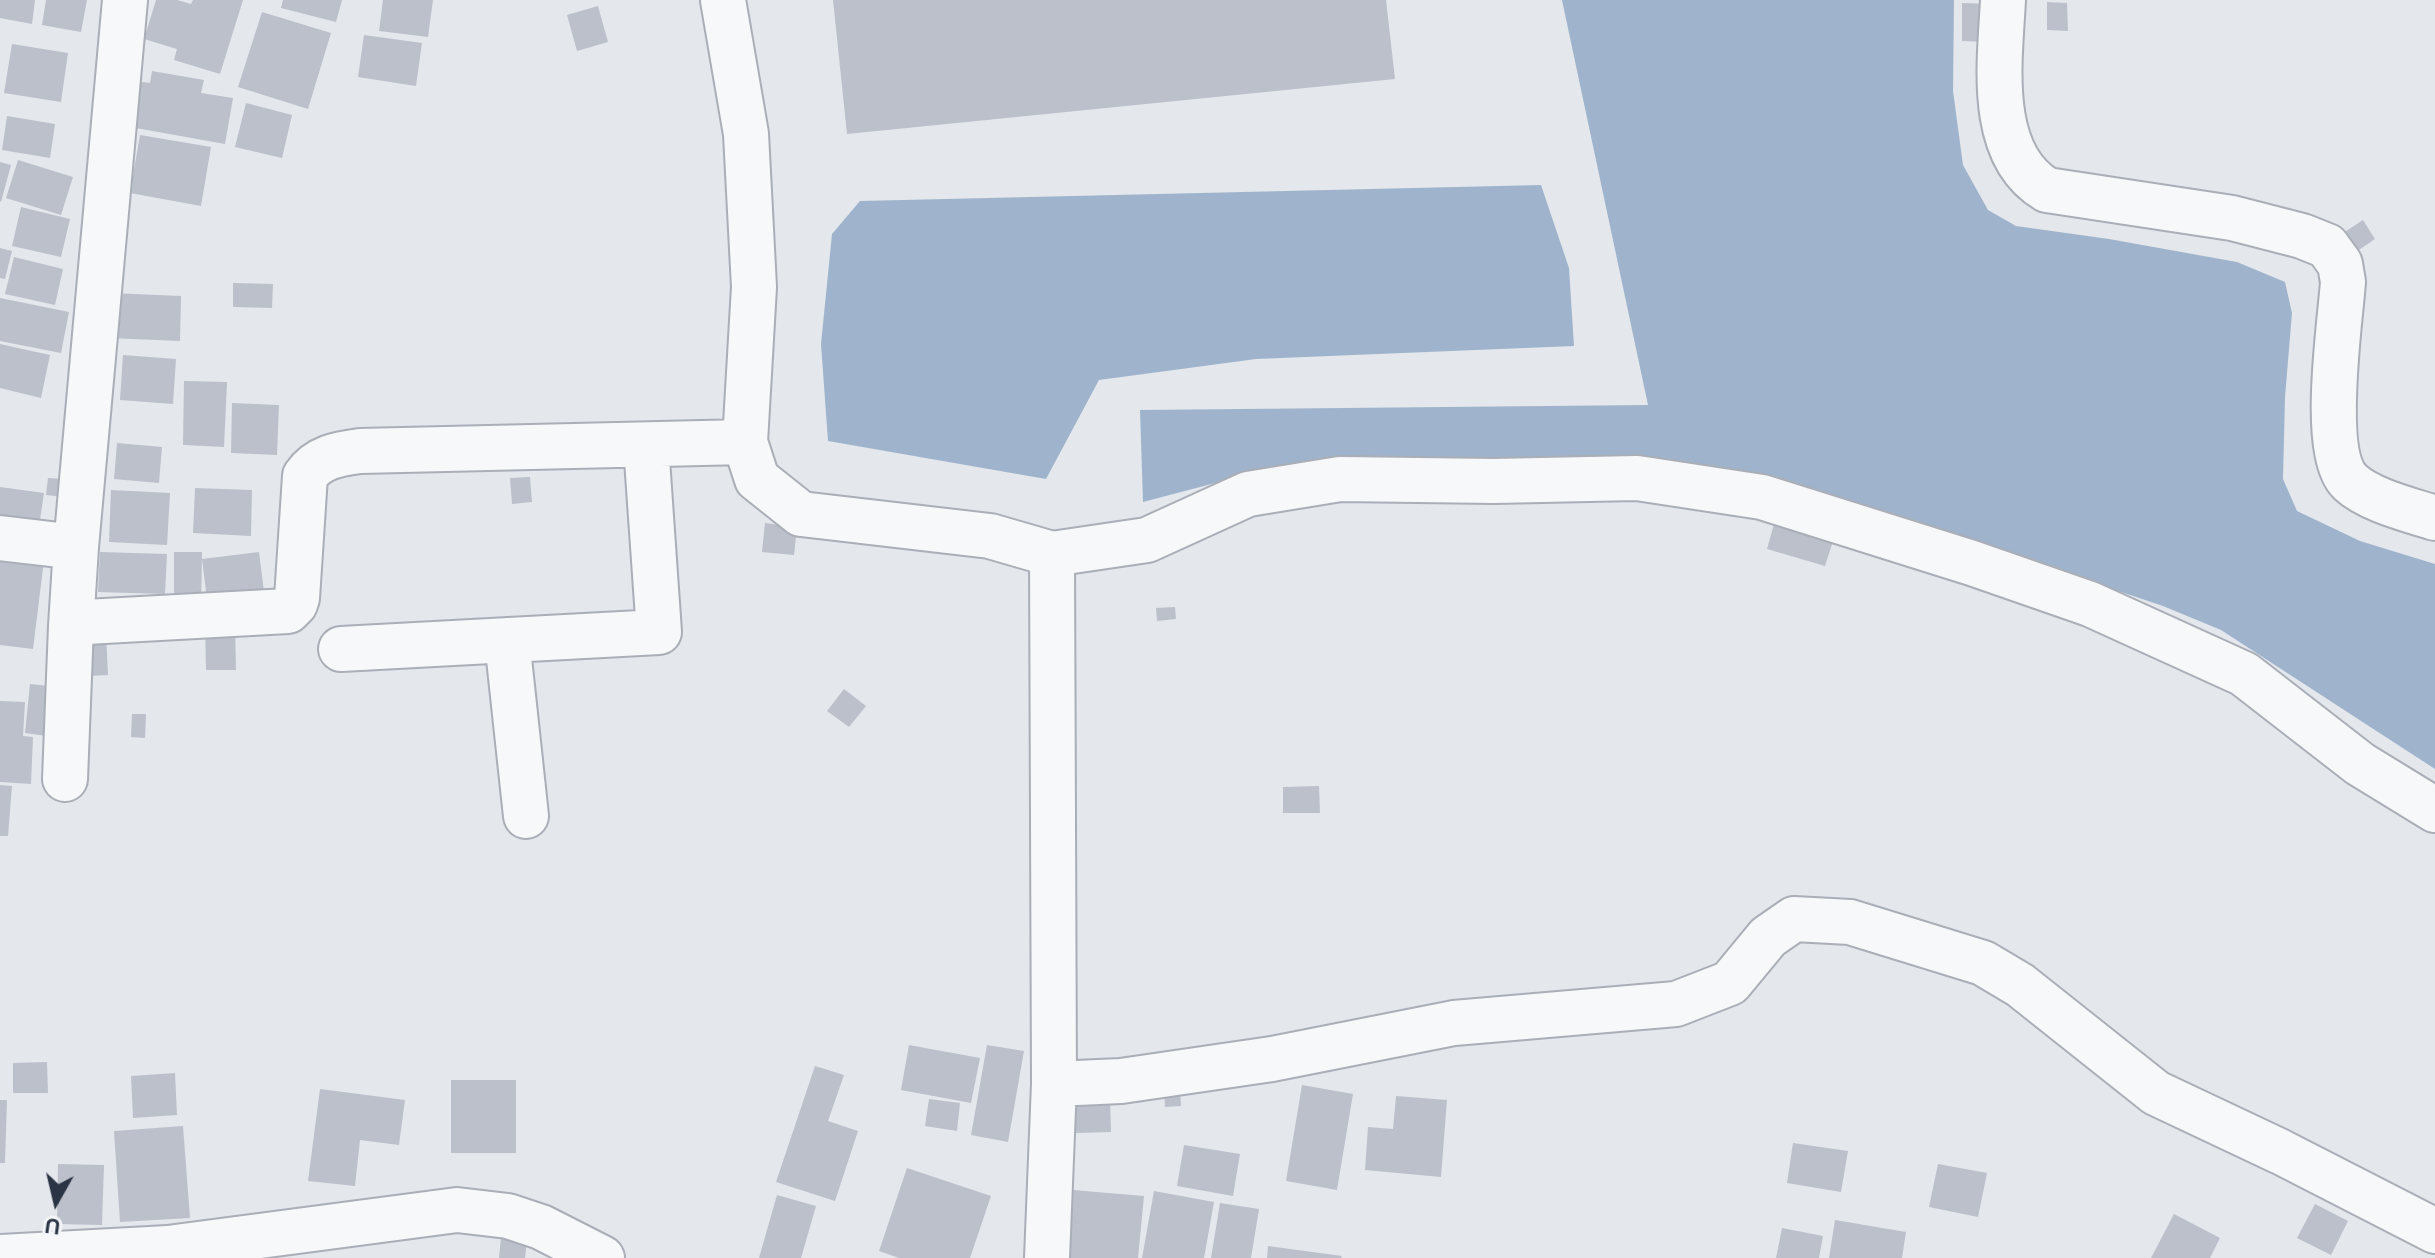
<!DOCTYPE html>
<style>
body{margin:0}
#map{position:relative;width:2435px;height:1258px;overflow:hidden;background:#e4e7ec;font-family:Figtree,sans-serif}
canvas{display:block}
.north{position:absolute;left:16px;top:1162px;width:80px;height:80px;-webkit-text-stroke:6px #f4f6f9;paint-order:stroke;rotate:188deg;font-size:22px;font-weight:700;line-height:32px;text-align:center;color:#2b3445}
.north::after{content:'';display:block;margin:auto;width:28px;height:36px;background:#2b3445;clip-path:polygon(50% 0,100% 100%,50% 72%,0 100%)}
</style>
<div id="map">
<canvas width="2435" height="1258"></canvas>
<div class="north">U</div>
</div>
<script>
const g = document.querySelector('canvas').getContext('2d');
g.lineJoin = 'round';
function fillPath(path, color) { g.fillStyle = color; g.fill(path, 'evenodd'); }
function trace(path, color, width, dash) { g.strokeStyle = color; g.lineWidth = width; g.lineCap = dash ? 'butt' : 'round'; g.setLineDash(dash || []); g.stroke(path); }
fillPath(new Path2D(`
 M 1562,0 L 1954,0 L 1953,91 L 1963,165 L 1988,210 L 2016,226 L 2109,239 L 2237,262 L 2285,282 L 2292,313 L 2285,397 L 2283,479 L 2297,511 L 2360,541 L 2435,564 L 2435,769 L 2221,630 L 2163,606 L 1774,476 L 1661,459 L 1456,458 L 1325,464 L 1219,482 L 1143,502 L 1140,410 L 1648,405 Z
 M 1541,185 L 1569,268 L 1574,346 L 1256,359 L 1099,380 L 1046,479 L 828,441 L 821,344 L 832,234 L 860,201 Z`), '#9fb4cc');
fillPath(new Path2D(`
 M 0,0 L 35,0 L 32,24 L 0,18 Z
 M 46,0 L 87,0 L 81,32 L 42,25 Z
 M 156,0 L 177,0 L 191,4 L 193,0 L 243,0 L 220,74 L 174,60 L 177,49 L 144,39 Z
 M 283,0 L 342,0 L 336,22 L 281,8 Z
 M 383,0 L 433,0 L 428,37 L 379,31 Z
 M 833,0 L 1386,0 L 1395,79 L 847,134 Z
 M 2047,2 L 2067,3 L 2068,31 L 2047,30 Z
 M 1962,3 L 1991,4 L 1990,42 L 1962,41 Z
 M 598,6 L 608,42 L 577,51 L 567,15 Z
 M 262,12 L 331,33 L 308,109 L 238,87 Z
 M 364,35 L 422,43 L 416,86 L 358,77 Z
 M 12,44 L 68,53 L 61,102 L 4,93 Z
 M 152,71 L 204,80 L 201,93 L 233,98 L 225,144 L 119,125 L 127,80 L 150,83 Z
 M 246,103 L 292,115 L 282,158 L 235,147 Z
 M 7,116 L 55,124 L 50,158 L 2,150 Z
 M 140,135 L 211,147 L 201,206 L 130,193 Z
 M 18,160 L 73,177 L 61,215 L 6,198 Z
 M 0,162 L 11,165 L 1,202 L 0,201 Z
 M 21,207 L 70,219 L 61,257 L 12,246 Z
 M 2363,220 L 2375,239 L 2353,254 L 2340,235 Z
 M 0,248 L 12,251 L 5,279 L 0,278 Z
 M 14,257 L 63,269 L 55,305 L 5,294 Z
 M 233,283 L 273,284 L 272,308 L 233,307 Z
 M 110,293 L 181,296 L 180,341 L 108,338 Z
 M 0,298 L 69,312 L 61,353 L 0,341 Z
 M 0,344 L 50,355 L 41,398 L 0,388 Z
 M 123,355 L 176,359 L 173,404 L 120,400 Z
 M 184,381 L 227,382 L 224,447 L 183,445 Z
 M 232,403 L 279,405 L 277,455 L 231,453 Z
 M 117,443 L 162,447 L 159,483 L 114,479 Z
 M 530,477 L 532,502 L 512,504 L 510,478 Z
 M 48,478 L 64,479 L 63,497 L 46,495 Z
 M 0,487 L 44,493 L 38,533 L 0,528 Z
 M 195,488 L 252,490 L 251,536 L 193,533 Z
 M 111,490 L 170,493 L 167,545 L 109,542 Z
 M 1776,517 L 1835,535 L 1825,566 L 1767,549 Z
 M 765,523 L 797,527 L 794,555 L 762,552 Z
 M 100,552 L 167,554 L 165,594 L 98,592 Z
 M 174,552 L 202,552 L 201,609 L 174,609 Z
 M 259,552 L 266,608 L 209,615 L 202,559 Z
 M 0,555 L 44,560 L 33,649 L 0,645 Z
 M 1175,607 L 1176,619 L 1157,621 L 1156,608 Z
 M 235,624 L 236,670 L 206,670 L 205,625 Z
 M 106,634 L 108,675 L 70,677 L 68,636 Z
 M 30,684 L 59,687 L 54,737 L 25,733 Z
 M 844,689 L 866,706 L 849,727 L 827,711 Z
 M 0,701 L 25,702 L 23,736 L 33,737 L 31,784 L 0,782 Z
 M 132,714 L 146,714 L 145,738 L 131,737 Z
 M 0,785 L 12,786 L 8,836 L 0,836 Z
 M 1319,786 L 1320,813 L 1283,813 L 1283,787 Z
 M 909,1045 L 980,1058 L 971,1103 L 901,1090 Z
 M 987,1045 L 1024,1051 L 1008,1142 L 971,1135 Z
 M 47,1062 L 48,1093 L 13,1093 L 13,1063 Z
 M 815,1066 L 844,1075 L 828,1121 L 858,1131 L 835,1201 L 776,1182 Z
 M 175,1073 L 177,1115 L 133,1118 L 131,1076 Z
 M 451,1080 L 516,1080 L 516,1153 L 451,1153 Z
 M 1302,1085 L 1353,1094 L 1337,1190 L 1286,1181 Z
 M 1180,1087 L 1181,1106 L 1165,1107 L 1164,1088 Z
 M 320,1089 L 405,1100 L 399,1145 L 360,1140 L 355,1186 L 308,1181 Z
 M 1396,1096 L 1447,1100 L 1441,1177 L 1365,1170 L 1368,1127 L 1393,1129 Z
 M 1110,1098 L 1111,1132 L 1076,1133 L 1076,1099 Z
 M 929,1099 L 960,1103 L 957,1131 L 925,1126 Z
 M 0,1100 L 7,1100 L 5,1163 L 0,1163 Z
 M 183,1126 L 190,1218 L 120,1222 L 114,1131 Z
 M 1793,1143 L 1848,1151 L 1841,1192 L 1787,1183 Z
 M 1184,1145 L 1240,1154 L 1233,1196 L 1177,1186 Z
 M 58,1164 L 104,1165 L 102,1225 L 57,1224 Z
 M 1938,1164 L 1987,1173 L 1978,1217 L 1929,1207 Z
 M 907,1168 L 991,1196 L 970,1258 L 899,1258 L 879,1251 Z
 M 1073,1190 L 1144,1196 L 1138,1258 L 1067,1258 Z
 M 1154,1191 L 1214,1202 L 1204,1258 L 1142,1258 Z
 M 777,1195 L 816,1206 L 801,1258 L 759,1258 Z
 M 1220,1203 L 1259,1209 L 1251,1258 L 1211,1258 Z
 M 2315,1204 L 2348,1221 L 2331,1255 L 2297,1238 Z
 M 2174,1214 L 2220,1238 L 2210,1258 L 2151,1258 Z
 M 1835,1220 L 1906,1232 L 1902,1258 L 1829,1258 Z
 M 1782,1228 L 1823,1236 L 1819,1258 L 1776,1258 Z
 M 501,1237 L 527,1241 L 525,1258 L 499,1258 Z
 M 1268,1246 L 1342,1256 L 1341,1258 L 1267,1258 Z`), '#bbc0ca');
const street = new Path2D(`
 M 723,0 L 746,134 L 754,287 L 745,442 L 757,479 L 801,514 L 990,536 L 1052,554 L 1147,540 L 1248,494 L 1340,479 L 1494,481 L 1637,478 L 1762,497 L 1972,563 L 2090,604 L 2244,674 L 2360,764 L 2435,810
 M 2003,0 C 2000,60 1986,154 2047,190 L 2232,218 L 2302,236 L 2327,246 L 2340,264 L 2343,282 C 2340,324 2320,452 2350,482 C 2369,500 2410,510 2435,518
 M 0,538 L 76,547
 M 71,626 L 86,622 L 288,611 L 295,604 L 297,598 L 305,476 C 318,457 338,454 360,451 L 745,442
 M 507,640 L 526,816
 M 341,649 L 659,632 L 646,445
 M 65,779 L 71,626 L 76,547 L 125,0
 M 1054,1084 L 1121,1081 L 1272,1059 L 1454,1023 L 1676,1004 L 1730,983 L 1768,937 L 1794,919 L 1850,922 L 1983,963 L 2020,985 L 2156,1093 L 2281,1152 L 2435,1231
 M 0,1257 L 168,1248 L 457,1210 L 508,1216 L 541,1227 L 602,1258
 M 1047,1258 L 1054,1084 L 1052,554`);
trace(street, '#a9aeb7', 48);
trace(street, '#f7f8fa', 44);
</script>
